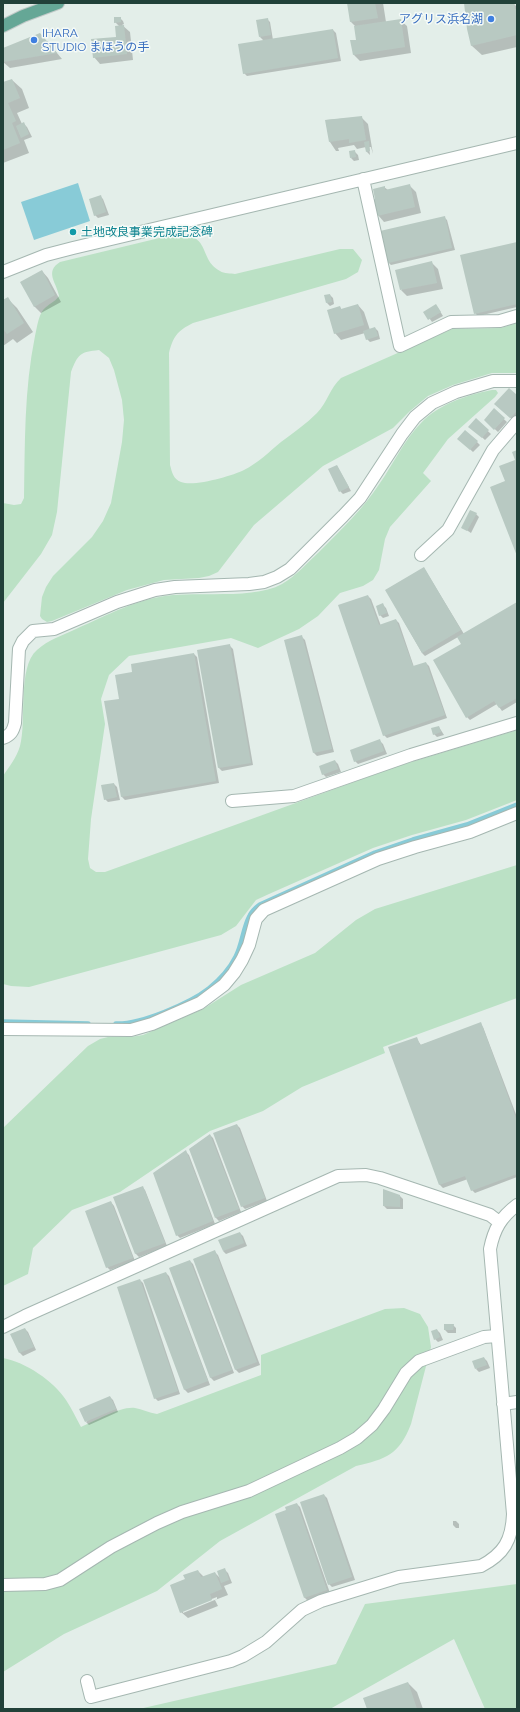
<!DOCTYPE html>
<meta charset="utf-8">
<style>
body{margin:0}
#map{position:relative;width:520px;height:1712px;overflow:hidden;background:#e3eee9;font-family:Raleway,sans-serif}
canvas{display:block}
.frame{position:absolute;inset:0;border:4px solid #214139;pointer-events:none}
</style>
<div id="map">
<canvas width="520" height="1712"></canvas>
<div class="frame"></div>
</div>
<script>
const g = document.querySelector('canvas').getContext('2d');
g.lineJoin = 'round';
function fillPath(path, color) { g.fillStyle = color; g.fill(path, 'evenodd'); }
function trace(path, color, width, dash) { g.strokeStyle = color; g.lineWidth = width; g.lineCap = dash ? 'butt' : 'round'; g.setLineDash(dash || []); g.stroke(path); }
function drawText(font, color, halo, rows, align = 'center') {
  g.font = font + ' Raleway,"Noto Sans JP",sans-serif'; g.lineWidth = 3; g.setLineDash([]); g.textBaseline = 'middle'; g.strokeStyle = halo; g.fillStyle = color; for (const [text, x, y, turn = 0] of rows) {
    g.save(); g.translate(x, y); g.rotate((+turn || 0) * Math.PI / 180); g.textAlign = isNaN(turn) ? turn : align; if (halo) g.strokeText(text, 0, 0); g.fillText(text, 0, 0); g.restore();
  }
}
fillPath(new Path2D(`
 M 176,234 C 212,234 198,259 220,271 C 224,274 231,273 235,274 L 340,249 L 353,249 L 362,260 L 358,272 L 346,279 L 193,323 C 177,331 173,337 169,353 L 170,465 C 172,472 173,479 181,482 C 194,487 232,476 244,470 C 258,463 269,452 281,442 C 293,433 306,424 317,413 C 327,403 330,388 341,378 L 452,329 L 501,328 L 517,323 L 517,373 L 492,373 L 453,385 L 428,396 L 410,411 L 393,428 L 323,466 L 254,525 L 218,572 L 209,576 L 199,578 L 164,580 L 127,590 L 52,621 L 47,622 L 42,619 L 40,616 L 42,597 L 46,587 L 53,576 L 92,537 L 103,521 L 111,503 L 122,442 L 124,420 L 122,400 L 114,370 L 109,358 L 99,350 C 80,352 78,354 71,372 L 57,512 L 52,535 L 41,554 L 3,603 L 3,503 L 14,505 L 21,504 L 24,498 C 25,444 24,390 35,336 C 37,328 38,317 43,310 C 48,304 55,302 59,296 C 57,283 44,272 60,262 Z
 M 492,390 L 496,390 L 498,393 L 495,397 L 448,439 L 423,473 L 431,481 L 390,527 L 385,539 L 379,570 L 373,580 L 363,586 L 340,593 L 318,616 L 299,629 L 258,648 L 231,638 L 129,656 L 109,675 L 101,699 L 105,724 L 91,819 L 88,859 L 90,868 L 96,872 L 105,872 L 398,766 L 517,730 L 517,800 L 466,820 L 412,835 L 373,848 L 269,894 L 256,900 L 236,926 L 221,935 L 29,987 L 11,986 L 3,984 L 3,776 C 9,767 17,757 20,746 C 27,721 17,667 37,650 C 48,640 63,635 76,629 C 107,615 139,598 173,595 C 205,592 255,599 282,584 C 296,576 307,563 319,552 C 341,530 363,509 380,483 C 394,463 404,440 421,423 C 439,404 467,395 492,390 Z
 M 517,865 L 517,998 L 383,1047 L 385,1053 L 302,1087 L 263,1111 L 210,1131 L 120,1192 L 72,1210 L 33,1248 L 28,1274 L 3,1286 L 3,1128 L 88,1046 L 100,1039 L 108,1037 L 131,1037 L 143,1035 L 203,1009 L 241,985 L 315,953 L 356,920 L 375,909 Z
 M 404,1308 L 420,1314 L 428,1327 L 431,1347 L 411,1424 C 399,1455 386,1459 356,1466 L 220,1541 L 157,1591 L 64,1634 L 3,1672 L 3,1358 C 25,1362 54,1381 66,1400 C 72,1409 76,1418 81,1427 C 95,1421 121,1406 135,1408 C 142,1409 149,1413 157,1414 L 261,1375 L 261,1355 L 385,1309 Z
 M 517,1584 L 517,1709 L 485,1709 L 454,1639 L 330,1709 L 139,1709 L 336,1664 L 365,1604 Z`), '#bbe1c5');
fillPath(new Path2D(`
 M 78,183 L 90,221 L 34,240 L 21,202 Z`), '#88cbd7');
fillPath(new Path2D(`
 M 348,3 L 383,3 L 386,22 L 400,20 L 407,26 L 411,53 L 360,61 L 354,55 L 352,41 L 357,40 L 355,26 L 351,22 Z
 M 465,3 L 513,3 L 517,7 L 517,47 L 482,55 L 472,46 Z
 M 120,18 L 123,21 L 124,24 L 122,25 L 130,32 L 133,60 L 100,64 L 94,57 L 117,38 L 119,26 L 115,22 Z
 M 267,19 L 270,22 L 273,40 L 333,30 L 336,33 L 341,61 L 247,76 L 244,73 L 264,41 L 260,37 Z
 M 47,41 L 62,59 L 10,68 L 3,62 L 3,49 Z
 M 12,80 L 22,89 L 29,108 L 17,113 L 22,124 L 24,124 L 27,127 L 32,137 L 24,140 L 29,153 L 3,163 L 3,84 Z
 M 361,117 L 368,124 L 373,154 L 371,147 L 369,147 L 370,155 L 367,152 L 366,147 L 357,149 L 354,145 L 338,148 L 339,151 L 336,151 L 330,142 L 326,120 Z
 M 355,152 L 358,155 L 359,160 L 354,161 L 351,158 Z
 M 409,185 L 416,192 L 421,213 L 384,222 L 378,215 L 384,187 L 388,190 Z
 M 100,196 L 103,199 L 109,215 L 98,218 L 95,215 Z
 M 444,217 L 447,220 L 455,250 L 391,265 L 388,262 Z
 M 517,243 L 517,307 L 478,316 L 475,313 Z
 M 431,262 L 438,269 L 443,289 L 407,296 L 401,290 Z
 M 42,271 L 48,278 L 61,302 L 41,313 L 34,306 Z
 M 330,295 L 333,298 L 334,304 L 330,306 L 327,303 Z
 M 7,298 L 17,308 L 33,332 L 17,343 L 13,339 L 3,346 L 3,299 L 4,300 Z
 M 358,305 L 364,312 L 370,330 L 375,328 L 378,331 L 380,339 L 370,342 L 367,339 L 365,333 L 341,340 L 335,333 L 340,307 L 342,310 Z
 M 438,308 L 443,316 L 432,322 L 425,312 Z
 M 517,396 L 517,424 L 502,410 Z
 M 494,410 L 507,422 L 498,432 L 485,420 Z
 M 476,420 L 491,434 L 485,440 L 473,429 Z
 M 459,439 L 477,442 L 480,445 L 473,452 Z
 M 337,466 L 351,491 L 343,494 L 340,491 Z
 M 476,514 L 479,517 L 471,533 L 462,527 Z
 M 424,568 L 464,634 L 517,603 L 517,702 L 502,711 L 497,704 L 470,720 L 467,717 L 462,644 L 458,637 L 425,656 L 422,653 L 386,590 Z
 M 368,596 L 371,599 L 381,626 L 396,620 L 399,623 L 414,667 L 426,663 L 429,666 L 447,718 L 387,738 L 384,735 Z
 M 383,605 L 386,608 L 389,616 L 383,618 L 380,615 Z
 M 302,637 L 305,640 L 334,752 L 317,756 L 314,753 Z
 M 230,646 L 233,649 L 253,765 L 222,771 L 219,768 Z
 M 194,654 L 197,657 L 219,783 L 125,800 L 122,797 L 133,673 Z
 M 439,727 L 444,735 L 437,737 L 434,734 Z
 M 380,741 L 383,744 L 387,754 L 358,764 L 355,761 Z
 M 335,761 L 338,764 L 341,772 L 326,777 L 323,774 Z
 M 114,784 L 117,787 L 120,800 L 108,802 L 105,799 Z
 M 480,1024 L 483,1027 L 517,1117 L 517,1177 L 475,1193 L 472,1190 L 468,1179 L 443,1188 L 440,1185 L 389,1048 L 416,1038 L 421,1045 Z
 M 237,1125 L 240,1128 L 267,1201 L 245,1209 L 242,1206 Z
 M 210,1135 L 213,1138 L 241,1212 L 219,1221 L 216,1218 L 190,1149 Z
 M 186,1152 L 189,1155 L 215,1224 L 180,1238 L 177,1235 Z
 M 142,1187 L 145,1190 L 167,1246 L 139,1257 L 136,1254 L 115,1198 Z
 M 400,1196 L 403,1199 L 403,1209 L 387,1209 L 384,1206 Z
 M 111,1202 L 114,1206 L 135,1261 L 110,1270 L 107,1267 Z
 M 240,1233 L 243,1236 L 247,1246 L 226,1254 L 223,1251 Z
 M 215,1252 L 218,1255 L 260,1365 L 239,1373 L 236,1370 L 194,1259 Z
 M 190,1261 L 193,1264 L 234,1373 L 214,1381 L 211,1378 L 170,1268 Z
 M 166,1273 L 169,1276 L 210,1385 L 188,1393 L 185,1390 L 144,1281 Z
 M 140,1280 L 143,1283 L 180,1394 L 158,1401 L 155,1398 Z
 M 453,1325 L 456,1328 L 456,1333 L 448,1333 L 445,1330 Z
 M 25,1329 L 28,1332 L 36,1350 L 23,1356 L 20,1353 L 12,1335 Z
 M 437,1330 L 440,1333 L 443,1340 L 438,1342 L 435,1339 Z
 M 484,1358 L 487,1361 L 490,1368 L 479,1372 L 476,1369 Z
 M 110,1397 L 113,1400 L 118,1412 L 89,1425 L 86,1422 Z
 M 324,1495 L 327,1498 L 355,1580 L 332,1587 L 329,1584 Z
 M 297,1504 L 300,1507 L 330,1593 L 308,1601 L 305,1598 L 276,1515 L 287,1511 Z
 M 453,1521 L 456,1521 L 459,1524 L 459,1528 L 456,1528 L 453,1525 Z
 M 225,1570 L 228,1573 L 232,1583 L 224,1586 L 228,1595 L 215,1600 L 218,1606 L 188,1618 L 181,1612 L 186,1580 L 198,1571 L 204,1577 L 215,1573 L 221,1579 ZM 217,1597 L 217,1599 L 183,1613 L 183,1610 Z
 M 408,1683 L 417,1692 L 423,1709 L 368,1709 Z`), '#0003');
trace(new Path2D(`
 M 3,1022 L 88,1024
 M 116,1024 C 140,1025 190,1004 209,989 C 220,980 230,969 236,957 C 243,944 243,929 250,916 C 252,912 256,908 260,905 L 375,853 L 413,840 L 467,825 L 517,805`), '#88cbd7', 5.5);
fillPath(new Path2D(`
 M 347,3 L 375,3 L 378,18 L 350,22 Z
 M 464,3 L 504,3 L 504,4 L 514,3 L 515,9 L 517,9 L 517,35 L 471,46 L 467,29 Z
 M 114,17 L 121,17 L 121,22 L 114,23 Z
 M 268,18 L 271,35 L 259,37 L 256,20 Z
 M 401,19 L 405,47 L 353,55 L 350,40 L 356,40 L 354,26 Z
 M 124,25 L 127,54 L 93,58 L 91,39 L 116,37 L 115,26 Z
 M 333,29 L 338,58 L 243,74 L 238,44 Z
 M 40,33 L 57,53 L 3,62 L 3,48 Z
 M 12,79 L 20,98 L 8,103 L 16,121 L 12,123 L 20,143 L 3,150 L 3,82 Z
 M 362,116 L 366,140 L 349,143 L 349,139 L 329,142 L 325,120 Z
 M 24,122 L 29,134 L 21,138 L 16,126 Z
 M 369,141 L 370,151 L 366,152 L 364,142 Z
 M 355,150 L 356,157 L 350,158 L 349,151 Z
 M 410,184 L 415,207 L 377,216 L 373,200 L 375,199 L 373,189 L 385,186 L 385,190 Z
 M 101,195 L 106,212 L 94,216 L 89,199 Z
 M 445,216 L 452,248 L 388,263 L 380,231 Z
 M 517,242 L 517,304 L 474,314 L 460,255 Z
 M 432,261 L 437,283 L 400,290 L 395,270 Z
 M 42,270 L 55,295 L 34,307 L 20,282 Z
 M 330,294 L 332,302 L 326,303 L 324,295 Z
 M 8,297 L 24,323 L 7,334 L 4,330 L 3,330 L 3,300 Z
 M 358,304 L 364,325 L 334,334 L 327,310 L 340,306 L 341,309 Z
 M 436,304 L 441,312 L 428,320 L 423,312 Z
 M 375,327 L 378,336 L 366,340 L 363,331 Z
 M 509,388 L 517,395 L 517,411 L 510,418 L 494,404 Z
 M 494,408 L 505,418 L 494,430 L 484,420 Z
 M 476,418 L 489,430 L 482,438 L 468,427 Z
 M 465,430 L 478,441 L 470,450 L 457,439 Z
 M 517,450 L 517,556 L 490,487 L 505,481 L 499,466 L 515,460 L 512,452 Z
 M 337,465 L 349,487 L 339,492 L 328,469 Z
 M 470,510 L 477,513 L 467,531 L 461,528 Z
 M 424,567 L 461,630 L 422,653 L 385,590 Z
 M 368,595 L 379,625 L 396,619 L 413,666 L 426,662 L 445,715 L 383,736 L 338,605 Z
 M 517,602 L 517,698 L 499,708 L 494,701 L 466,718 L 433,660 L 461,644 L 457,637 Z
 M 383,603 L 387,613 L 379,616 L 376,606 Z
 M 302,635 L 332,749 L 313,753 L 284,640 Z
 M 230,644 L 251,763 L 218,768 L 197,650 Z
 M 194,653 L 216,781 L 121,797 L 104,701 L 119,699 L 115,675 L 132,672 L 131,664 Z
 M 439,726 L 441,732 L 433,735 L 431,728 Z
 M 380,739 L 384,751 L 354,762 L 350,750 Z
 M 335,760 L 338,769 L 322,775 L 319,766 Z
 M 114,783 L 117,797 L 104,800 L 101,785 Z
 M 481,1022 L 517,1121 L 517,1174 L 471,1191 L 465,1176 L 439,1185 L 388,1047 L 417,1037 L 420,1045 Z
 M 237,1124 L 265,1198 L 241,1207 L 213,1133 Z
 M 210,1134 L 239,1209 L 215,1218 L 189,1149 Z
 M 186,1150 L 213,1221 L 176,1236 L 153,1173 Z
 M 143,1186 L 165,1243 L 135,1254 L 113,1197 Z
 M 383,1189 L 400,1195 L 400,1207 L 383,1206 Z
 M 111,1201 L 133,1258 L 106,1268 L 85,1211 Z
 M 240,1232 L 244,1243 L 223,1251 L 218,1240 Z
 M 215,1250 L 257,1362 L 235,1370 L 193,1259 Z
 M 190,1260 L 232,1370 L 210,1378 L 169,1268 Z
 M 166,1272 L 208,1381 L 184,1390 L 143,1280 Z
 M 140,1279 L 178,1391 L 154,1399 L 117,1287 Z
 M 444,1324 L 454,1324 L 453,1330 L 444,1330 Z
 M 25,1328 L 34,1347 L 19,1353 L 10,1334 Z
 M 437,1329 L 440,1337 L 434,1340 L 431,1331 Z
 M 484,1357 L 487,1365 L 475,1369 L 472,1361 Z
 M 110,1396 L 116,1409 L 85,1422 L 79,1409 Z
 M 324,1494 L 352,1577 L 328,1585 L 300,1502 Z
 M 297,1503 L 327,1590 L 304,1598 L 275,1514 L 286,1510 L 285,1507 Z
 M 225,1568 L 229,1580 L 221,1583 L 217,1571 Z
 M 198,1570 L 201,1577 L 215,1572 L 222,1589 L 210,1594 L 212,1600 L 180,1613 L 170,1585 L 185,1579 L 183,1575 Z
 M 408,1682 L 417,1709 L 367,1709 L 363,1698 Z`), '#b8c9c2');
const minor = new Path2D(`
 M 363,179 L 400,346 L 451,322 L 500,321 L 517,316
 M 3,272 L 46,255 L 73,248 L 517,143
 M 421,555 L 448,530 L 493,450 L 517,422
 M 3,738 C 11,735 13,731 15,723 L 19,649 L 23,641 L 33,631 L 54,629 L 117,602 L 155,590 L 175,587 L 249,584 L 264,582 L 277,577 L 290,569 L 343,516 L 360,498 L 402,434 L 415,417 L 432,403 L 456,392 L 493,381 L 517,381
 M 232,801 L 294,796 L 411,755 L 517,723
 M 3,1029 L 131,1030 L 152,1024 L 200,1003 L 224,985 L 234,973 L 242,960 L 249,945 L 256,919 L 264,910 L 378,859 L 415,847 L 470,832 L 517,813
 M 3,1327 L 25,1316 L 338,1176 L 366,1175 L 380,1178 L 490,1215 L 499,1222
 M 503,1404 L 517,1402
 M 3,1585 L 45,1584 L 60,1580 L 111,1547 L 157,1523 L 182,1512 L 249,1491 L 340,1448 L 357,1438 L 372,1425 L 384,1409 L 406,1373 L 419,1361 L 484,1337 L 497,1336
 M 87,1681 L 91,1697 L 231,1661 L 243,1656 L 266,1642 L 302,1610 L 321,1601 L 399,1577 L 481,1566 C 504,1554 512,1540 513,1514 L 490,1249 C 494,1229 501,1217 517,1205`);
const major = new Path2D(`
 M 3,26 L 23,16 L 58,3`);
trace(minor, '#a5b7b1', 14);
trace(major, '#c1cac8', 14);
trace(minor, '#fff', 12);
trace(major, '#65a796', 12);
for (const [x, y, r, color] of [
 [491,19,4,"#3f7fe0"],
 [34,40,4,"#3f7fe0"],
 [73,232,4,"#0f9aa8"]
]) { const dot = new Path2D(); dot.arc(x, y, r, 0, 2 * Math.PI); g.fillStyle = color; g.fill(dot); trace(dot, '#f4faf7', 1.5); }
drawText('12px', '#366cbe', '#f4faf7', [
 ["アグリス浜名湖",483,19],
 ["IHARA",42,33,"left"],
 ["STUDIO まほうの手",42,47,"left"]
], 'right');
drawText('12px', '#0d838f', '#f4faf7', [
 ["土地改良事業完成記念碑",81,232]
], 'left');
</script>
